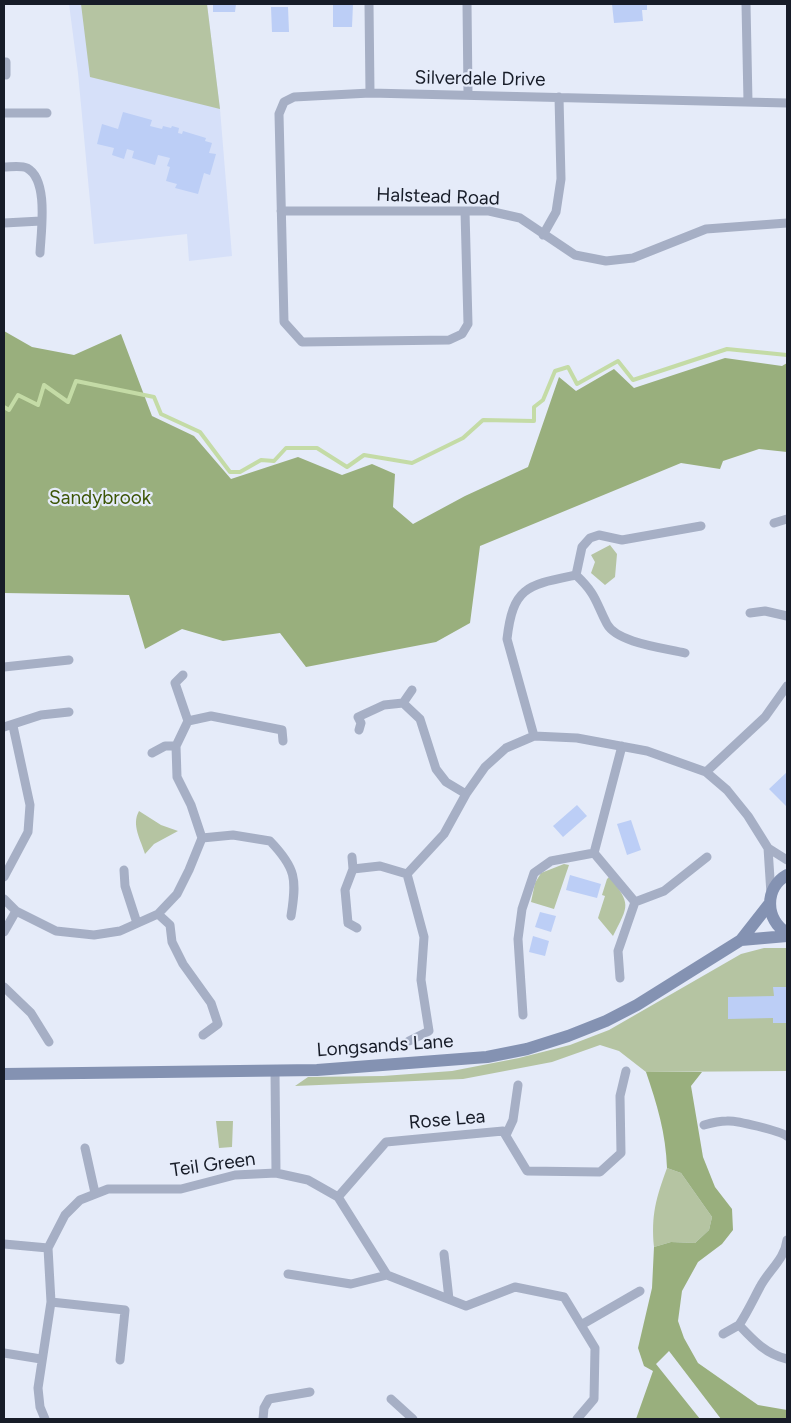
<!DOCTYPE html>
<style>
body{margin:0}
#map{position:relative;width:791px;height:1423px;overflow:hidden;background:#e5ebf9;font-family:Figtree,sans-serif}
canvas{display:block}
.frame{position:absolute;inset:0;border:5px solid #171c28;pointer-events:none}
</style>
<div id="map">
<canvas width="791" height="1423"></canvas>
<div class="frame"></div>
</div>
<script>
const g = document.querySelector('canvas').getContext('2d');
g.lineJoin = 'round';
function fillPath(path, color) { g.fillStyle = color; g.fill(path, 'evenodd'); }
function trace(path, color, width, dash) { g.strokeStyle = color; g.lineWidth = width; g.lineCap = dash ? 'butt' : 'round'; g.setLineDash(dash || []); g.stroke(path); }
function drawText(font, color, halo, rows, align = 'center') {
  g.font = font + ' Figtree,sans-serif'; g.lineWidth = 4.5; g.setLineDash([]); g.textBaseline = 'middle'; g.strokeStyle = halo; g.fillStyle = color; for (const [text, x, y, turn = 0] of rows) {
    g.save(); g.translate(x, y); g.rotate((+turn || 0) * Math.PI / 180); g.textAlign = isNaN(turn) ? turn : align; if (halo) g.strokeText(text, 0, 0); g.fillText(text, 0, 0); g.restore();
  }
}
fillPath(new Path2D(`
 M 69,4 L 207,4 L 220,109 L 232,256 L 189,261 L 187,234 L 94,244 L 78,73 Z`), '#d6e0f9');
fillPath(new Path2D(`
 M 81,4 L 207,4 L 220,109 L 90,77 Z
 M 610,545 L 617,554 L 615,577 L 605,585 L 591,573 L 595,562 L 591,555 Z
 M 139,811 L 161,825 L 178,831 L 154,844 L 145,854 C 141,840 131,825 139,811 Z
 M 564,864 L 569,865 L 554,909 L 531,902 L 535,883 L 541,873 Z
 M 610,876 C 631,906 629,904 613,936 L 598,918 L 605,896 L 602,895 L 607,879 Z
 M 764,948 L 787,948 L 787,1071 L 646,1072 L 619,1051 L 600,1045 L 552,1062 L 463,1079 L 295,1086 L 308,1077 L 383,1076 L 452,1071 L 519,1058 L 570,1045 L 609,1030 L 741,954 Z
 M 216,1121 L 233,1121 L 232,1147 L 219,1148 Z
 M 667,1168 L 681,1173 L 712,1217 L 709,1230 L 695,1243 L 671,1242 L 654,1247 C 651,1215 656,1198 667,1168 Z`), '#b5c4a2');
fillPath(new Path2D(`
 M 4,331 L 32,347 L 74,355 L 121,334 L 152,416 L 194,436 L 231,479 L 298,457 L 342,475 L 372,464 L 395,474 L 393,507 L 413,524 L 465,496 L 528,467 L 559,377 L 576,391 L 614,369 L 634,388 L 725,358 L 782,366 L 787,363 L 787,452 L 759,449 L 723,461 L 720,469 L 681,463 L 480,546 L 470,623 L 436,642 L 306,667 L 280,633 L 223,641 L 182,629 L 145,649 L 129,595 L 4,593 Z
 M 646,1072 L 702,1072 L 691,1086 L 703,1157 L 715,1187 L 732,1209 L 733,1230 L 722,1244 L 698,1262 L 682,1291 L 678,1321 L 684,1338 L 698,1363 L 758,1405 L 787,1410 L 787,1419 L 721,1419 L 669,1351 L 656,1364 L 700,1419 L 636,1419 L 653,1371 L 644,1366 L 638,1348 L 652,1288 L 654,1247 L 671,1242 L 695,1243 L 709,1230 L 712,1217 L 681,1173 L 667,1168 C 666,1134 657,1104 646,1072 Z`), '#99af7d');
trace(new Path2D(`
 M 4,407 L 9,410 L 18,395 L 38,405 L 44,385 L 68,402 L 76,381 L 154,397 L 161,414 L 200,432 L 230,472 L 240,472 L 261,460 L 274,461 L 286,448 L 317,448 L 347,467 L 364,455 L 412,463 L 463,438 L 483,420 L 534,421 L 534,407 L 543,400 L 555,371 L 568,367 L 577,384 L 618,361 L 633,380 L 727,349 L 787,355`), '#c4dba6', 4);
fillPath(new Path2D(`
 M 213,4 L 236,4 L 235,12 L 213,12 Z
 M 333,4 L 353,4 L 352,27 L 333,27 Z
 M 612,4 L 647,4 L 647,10 L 642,10 L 643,21 L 614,23 Z
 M 271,7 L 288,7 L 289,32 L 272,32 Z
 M 123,112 L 152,120 L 150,126 L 162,129 L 163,126 L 171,128 L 172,126 L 179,128 L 178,133 L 182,134 L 183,131 L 206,138 L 205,141 L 212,143 L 209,153 L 216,154 L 210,175 L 204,173 L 198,194 L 175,188 L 177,184 L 166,181 L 170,167 L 167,166 L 170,158 L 158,155 L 155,165 L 132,158 L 134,151 L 127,149 L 124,159 L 112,155 L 114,148 L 97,144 L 102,124 L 118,129 Z
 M 787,772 L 787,807 L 769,789 Z
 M 577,805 L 587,816 L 563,837 L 553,826 Z
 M 631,820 L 641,850 L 627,855 L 617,824 Z
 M 570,875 L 601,884 L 597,898 L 566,890 Z
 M 540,912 L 556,916 L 551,932 L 535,927 Z
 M 533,936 L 549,941 L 545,956 L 529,952 Z
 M 773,987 L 787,987 L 787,1023 L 773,1023 L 773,1018 L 728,1019 L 728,997 L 774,996 Z`), '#bccef6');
trace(new Path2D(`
 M 369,4 L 370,93
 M 467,4 L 468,94
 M 746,4 L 748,102
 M 4,62 L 6,62 L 6,75
 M 4,113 L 47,113
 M 4,167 C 10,167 21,165 27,168 C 49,180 41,231 40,253
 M 281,211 L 489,211 L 520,218 L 575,255 L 606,261 L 633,258 L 706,229 L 787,223
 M 465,211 L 468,324 L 462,334 L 449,340 L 302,342 L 284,322 L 279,114 L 284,102 L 294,97 L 370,93 L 787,103
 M 4,223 L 41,221
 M 543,235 L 556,212 L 561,179 L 559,97
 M 774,523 L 787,519
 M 576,575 L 582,547 L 590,538 L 599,535 L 622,540 L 701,526
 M 750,613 L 765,611 L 787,616
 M 4,667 L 69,660
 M 183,675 L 175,683 L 188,721
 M 403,703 L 420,719 L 436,769 L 446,782 L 466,794
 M 4,727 L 41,715 L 69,712
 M 359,730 L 361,723 L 358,717 L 384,705 L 403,703 L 412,690
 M 534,736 L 507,639 C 513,586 528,585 576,575 C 597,595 595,601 607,624 C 617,643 665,648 685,653
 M 622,746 L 594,853 L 635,902
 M 152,753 L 165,746 L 176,746
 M 706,772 L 765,717 L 787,686
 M 202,838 L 233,835 L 270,841 C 296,868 297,879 291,916
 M 768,848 L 771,894
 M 352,857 L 353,869 L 345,890 L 348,923 L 357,928
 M 353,869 L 380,866 L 407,874
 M 124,870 L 125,886 L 137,923
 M 4,877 L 28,832 L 30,805 L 13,726
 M 4,899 L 16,911 L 56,931 L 94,935 L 120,931 L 158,914 L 177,894 L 189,870 L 202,838 L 191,805 L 177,777 L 176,746 L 188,721 L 211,716 L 282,730 L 283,741
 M 158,914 L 170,925 L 172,942 L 183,964 L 211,1003 L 218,1024 L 203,1035
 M 4,932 L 16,911
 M 620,978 L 618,951 L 635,902 L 664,891 L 707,857
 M 4,987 L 31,1013 L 49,1042
 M 523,1015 L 518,939 L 522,909 L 534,873 L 551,861 L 594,853
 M 409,1041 L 429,1031 L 421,980 L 424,937 L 407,874 L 444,834 L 466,794 L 485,767 L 506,748 L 534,736 L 577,738 L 647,751 L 706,772 L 727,790 L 748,816 L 768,848 L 787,860
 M 275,1071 L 276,1173 L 308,1180 L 338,1197 L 387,1275 L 466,1306 L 515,1287 L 564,1297 L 595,1348 L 594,1399 L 577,1419
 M 704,1125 C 711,1123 719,1121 727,1121 C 736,1120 780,1131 787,1136
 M 506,1135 L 513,1120 L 518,1085
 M 85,1148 L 95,1193
 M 338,1197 L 386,1142 L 503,1131 L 527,1171 L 600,1172 L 621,1153 L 620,1096 L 626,1071
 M 787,1240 C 785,1259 768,1271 760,1287 C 753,1300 747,1313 739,1325 C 754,1341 766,1354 787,1359
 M 4,1244 L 48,1248
 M 444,1254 L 449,1299
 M 288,1274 L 351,1284 L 387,1275
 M 51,1302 L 125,1310 L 120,1360
 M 581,1325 L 640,1291
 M 723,1334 L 739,1325
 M 4,1353 L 41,1359
 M 391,1399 L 413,1419
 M 45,1419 L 40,1407 L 38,1388 L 51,1302 L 48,1248 L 65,1215 L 80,1200 L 108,1189 L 181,1189 L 235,1175 L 276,1173
 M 263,1419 L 264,1408 L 269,1399 L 310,1392`), '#a6afc5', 9);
trace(new Path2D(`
 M 787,875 C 764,888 765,920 787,933
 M 741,940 L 770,903
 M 4,1074 L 317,1070 L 487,1057 L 527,1049 L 568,1036 L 606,1021 L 637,1005 L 741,940 L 787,936`), '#8492b2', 12);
drawText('19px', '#171c28', '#e5ebf9', [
 ["Silverdale Drive",480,79,1],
 ["Halstead Road",438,197,2],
 ["Longsands Lane",385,1046,-4],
 ["Rose Lea",447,1120,-5],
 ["Teil Green",213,1165,-8]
]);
drawText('19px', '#3c5505', '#e5ebf9', [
 ["Sandybrook",100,498]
]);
</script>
